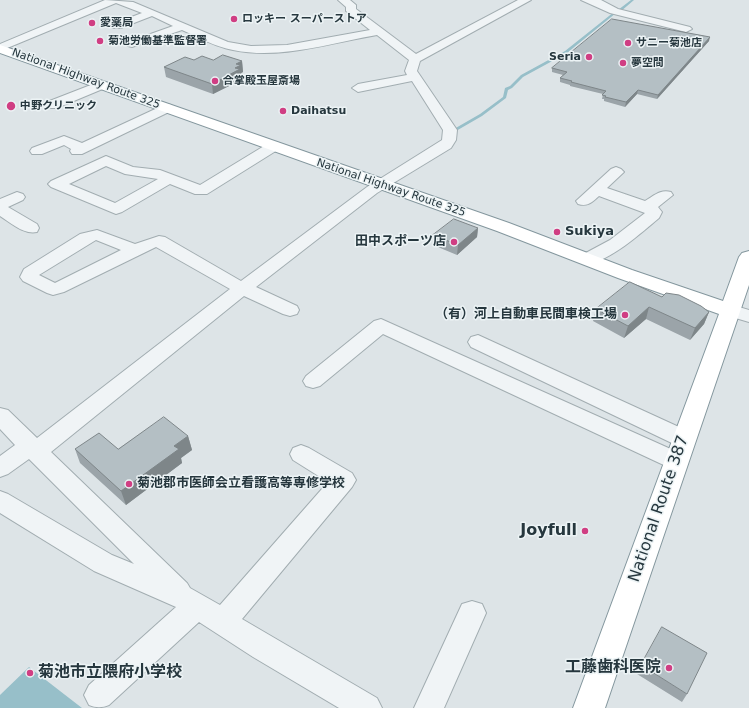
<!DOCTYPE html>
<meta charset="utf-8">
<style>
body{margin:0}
canvas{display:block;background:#dde4e7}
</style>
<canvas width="749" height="708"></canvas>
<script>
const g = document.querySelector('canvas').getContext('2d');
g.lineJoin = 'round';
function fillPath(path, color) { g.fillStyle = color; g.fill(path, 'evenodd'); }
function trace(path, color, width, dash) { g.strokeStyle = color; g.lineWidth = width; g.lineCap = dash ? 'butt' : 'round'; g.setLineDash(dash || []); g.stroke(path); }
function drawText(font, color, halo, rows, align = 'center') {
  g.font = font + ' "DejaVu Sans","Noto Sans JP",sans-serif'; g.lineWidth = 3; g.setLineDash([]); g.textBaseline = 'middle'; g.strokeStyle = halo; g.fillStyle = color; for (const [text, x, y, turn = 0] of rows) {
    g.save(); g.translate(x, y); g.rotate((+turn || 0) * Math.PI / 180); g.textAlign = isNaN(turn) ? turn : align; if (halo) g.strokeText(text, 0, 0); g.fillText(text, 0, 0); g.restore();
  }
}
fillPath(new Path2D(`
 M 29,667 L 82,708 L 0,708 L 0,695 Z`), '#97bfc9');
fillPath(new Path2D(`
 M 631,0 L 634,0 L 620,12 L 618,12 L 618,10 Z
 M 614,12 L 616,13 L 567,53 L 523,77 L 512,88 L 508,90 L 506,98 L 482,116 L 456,131 L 454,131 L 454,129 L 480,114 L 503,97 L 505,88 L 510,86 L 521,75 L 565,51 Z`), '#97bfc9');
const minor = new Path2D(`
 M 105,0 L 133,2 L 228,42 L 251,46 L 287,45 L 370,30 L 346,11 L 346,7 L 338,0 L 350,0 L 356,5 L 356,9 L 416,54 L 518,0 L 531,0 L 420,61 L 417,71 L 457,130 L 456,140 L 451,148 L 377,193 L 256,287 L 297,306 L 299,310 L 297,314 L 290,316 L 283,314 L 244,296 L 51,452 L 187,583 L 190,588 L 220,605 L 328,482 L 293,460 L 290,454 L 293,448 L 301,445 L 309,448 L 352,473 L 356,480 L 352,487 L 242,619 L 377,698 L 382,708 L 339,708 L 253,657 L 199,622 L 109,705 C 102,708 96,708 89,705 L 84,695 L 89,685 L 176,607 L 94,571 L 0,513 L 0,491 L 8,494 L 112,555 L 134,564 L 29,459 L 8,474 L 0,477 L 0,456 L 15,445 L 0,429 L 0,408 L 8,410 L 37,438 L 230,289 L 156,247 L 64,292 L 53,295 L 47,293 L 23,281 L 20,277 L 24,269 L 80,234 L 97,230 L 135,244 L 159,236 L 165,237 L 241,281 L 367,187 L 442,140 L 443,130 L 412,81 L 358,92 L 352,88 L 358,84 L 407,75 L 405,71 L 409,60 L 377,35 C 330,43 281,60 233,50 C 215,47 198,37 182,30 L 132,47 L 128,46 L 126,44 L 128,42 L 173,26 L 152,16 L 121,28 L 113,28 L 111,26 L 113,24 L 142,13 L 116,3 L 0,51 L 0,44 ZM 96,240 L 121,250 L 55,283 L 39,275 Z
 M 581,0 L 601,0 L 618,9 L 690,27 L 692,29 L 686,32 L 610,13 Z
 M 101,81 L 107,85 L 105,88 L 57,108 L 47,108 L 45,105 L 47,102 Z
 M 166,104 L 171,105 L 173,108 L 171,111 L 82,154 L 72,154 L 70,151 L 71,149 L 64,145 L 42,154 L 32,154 L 30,151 L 32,148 L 64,136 L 82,143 Z
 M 274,142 L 279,143 L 281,146 L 279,149 L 207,194 L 195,194 L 170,184 L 122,212 L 116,214 L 51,187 L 48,184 L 51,181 L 106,156 L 133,167 L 160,170 L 200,185 L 269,143 ZM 106,166 L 125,174 L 158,179 L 115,203 L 69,184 Z
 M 616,167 L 621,169 L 624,172 L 607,188 L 645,201 C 654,196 660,189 671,192 L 673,195 L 658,207 L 662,212 L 659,218 C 642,232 603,268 582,263 L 579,259 L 582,255 L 610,240 L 645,213 L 599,196 C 592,202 588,207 578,204 L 576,201 L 611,169 Z
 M 17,192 L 23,194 L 25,197 L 23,200 L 8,207 L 37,224 L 39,228 L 37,232 C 24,235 11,223 0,216 L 0,199 Z
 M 729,304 L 749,310 L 749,322 L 722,314 L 720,310 L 722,306 Z
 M 381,319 L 684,455 L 687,461 L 684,467 L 676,470 L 668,467 L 383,334 L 320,386 L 313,388 L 306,386 L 303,381 L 306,376 L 374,321 Z
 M 478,335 L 692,433 L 695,439 L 692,445 L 684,447 L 676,445 L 471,347 L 468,342 L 471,337 Z
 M 472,601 L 482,604 L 486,613 L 444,708 L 414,708 L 462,604 Z`);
const highway = new Path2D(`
 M 0,45 L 509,223 L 632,270 L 723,301 L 739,257 L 742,253 L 749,251 L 749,285 L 605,708 L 573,708 L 719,314 L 618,278 L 497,231 L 0,53 Z`);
trace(minor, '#a2adb1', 2);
trace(highway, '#84979e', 2);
fillPath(minor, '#f0f4f6');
fillPath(highway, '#fff');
fillPath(new Path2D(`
 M 709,41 L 657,99 L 637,94 L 625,107 L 604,101 L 604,99 L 602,99 L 603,94 L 570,86 L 570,85 L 560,82 L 560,78 L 563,75 L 552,72 L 552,68 Z
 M 213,60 L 242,61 L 243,72 L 241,73 L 242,76 L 241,77 L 241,80 L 213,94 L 166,77 L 164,67 Z
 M 478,228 L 477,237 L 457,255 L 433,245 L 433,235 Z
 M 662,297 L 709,312 L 704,324 L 690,340 L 646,319 L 624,338 L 593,321 L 596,309 Z
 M 188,436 L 192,450 L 181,458 L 182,463 L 126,505 L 80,463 L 75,449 L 118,449 Z
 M 641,665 L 687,694 L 682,702 L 637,674 Z`), '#9ba4a9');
fillPath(new Path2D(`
 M 710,37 L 709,41 L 657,99 L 658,95 Z
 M 242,61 L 243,72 L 241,73 L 242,76 L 241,77 L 241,80 L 213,94 L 212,84 L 236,64 Z
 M 638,90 L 637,94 L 625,107 L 626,102 Z
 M 478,228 L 477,237 L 457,255 L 458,245 Z
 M 649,307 L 646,319 L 624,338 L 628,326 Z
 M 709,312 L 704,324 L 690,340 L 695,328 Z
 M 188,436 L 192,450 L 181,458 L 182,463 L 126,505 L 121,491 L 174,446 Z`), '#7e8689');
const building = new Path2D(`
 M 612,19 L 710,37 L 658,95 L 638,90 L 626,102 L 605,97 L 606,96 L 602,95 L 606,91 L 571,82 L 572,81 L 560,78 L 567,72 L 552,68 Z
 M 223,55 L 242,61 L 236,64 L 241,65 L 235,68 L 240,69 L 212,84 L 164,67 L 185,57 L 194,60 L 202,56 L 213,60 Z
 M 454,219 L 478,228 L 458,245 L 433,235 Z
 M 630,282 L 662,297 L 666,293 L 679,295 L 701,306 L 709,312 L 695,328 L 649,307 L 628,326 L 596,309 Z
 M 164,417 L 188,436 L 174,446 L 179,449 L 121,491 L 75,449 L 99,433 L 118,449 Z
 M 662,627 L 707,653 L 687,694 L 641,665 Z`);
fillPath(building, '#b4bfc4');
trace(building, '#7e8689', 1);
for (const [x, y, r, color] of [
 [234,19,4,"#d03e83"],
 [92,23,4,"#d03e83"],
 [100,41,4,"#d03e83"],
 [628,43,4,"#d03e83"],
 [589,57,4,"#d03e83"],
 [623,63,4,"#d03e83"],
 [215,81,4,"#d03e83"],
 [11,106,5,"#d03e83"],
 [283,111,4,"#d03e83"],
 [557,232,4,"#d03e83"],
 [454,242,4,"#d03e83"],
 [625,315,4,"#d03e83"],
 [129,484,4,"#d03e83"],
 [585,531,4,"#d03e83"],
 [669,668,4,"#d03e83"],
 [30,673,4,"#d03e83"]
]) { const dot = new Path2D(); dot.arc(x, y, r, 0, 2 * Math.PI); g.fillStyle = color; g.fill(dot); trace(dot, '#ecf3f5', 1.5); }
drawText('bold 11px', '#26373e', '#ecf3f5', [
 ["ロッキー スーパーストア",242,19],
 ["愛薬局",100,23],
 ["菊池労働基準監督署",108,41],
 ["サニー菊池店",636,43],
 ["Seria",581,57,"right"],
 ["夢空間",631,63],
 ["合掌殿玉屋斎場",223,81],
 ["中野クリニック",20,106],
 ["Daihatsu",291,111]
], 'left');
drawText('11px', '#26373e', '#ecf3f5', [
 ["National Highway Route 325",86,79,20],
 ["National Highway Route 325",391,188,19]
]);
drawText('bold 13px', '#26373e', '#ecf3f5', [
 ["Sukiya",565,232],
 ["田中スポーツ店",446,242,"right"],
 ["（有）河上自動車民間車検工場",617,315,"right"],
 ["菊池郡市医師会立看護高等専修学校",137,484]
], 'left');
drawText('16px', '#26373e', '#ecf3f5', [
 ["National Route 387",659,509,-71]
]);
drawText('bold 16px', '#26373e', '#ecf3f5', [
 ["Joyfull",577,531],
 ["工藤歯科医院",661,668],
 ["菊池市立隈府小学校",38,673,"left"]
], 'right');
</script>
